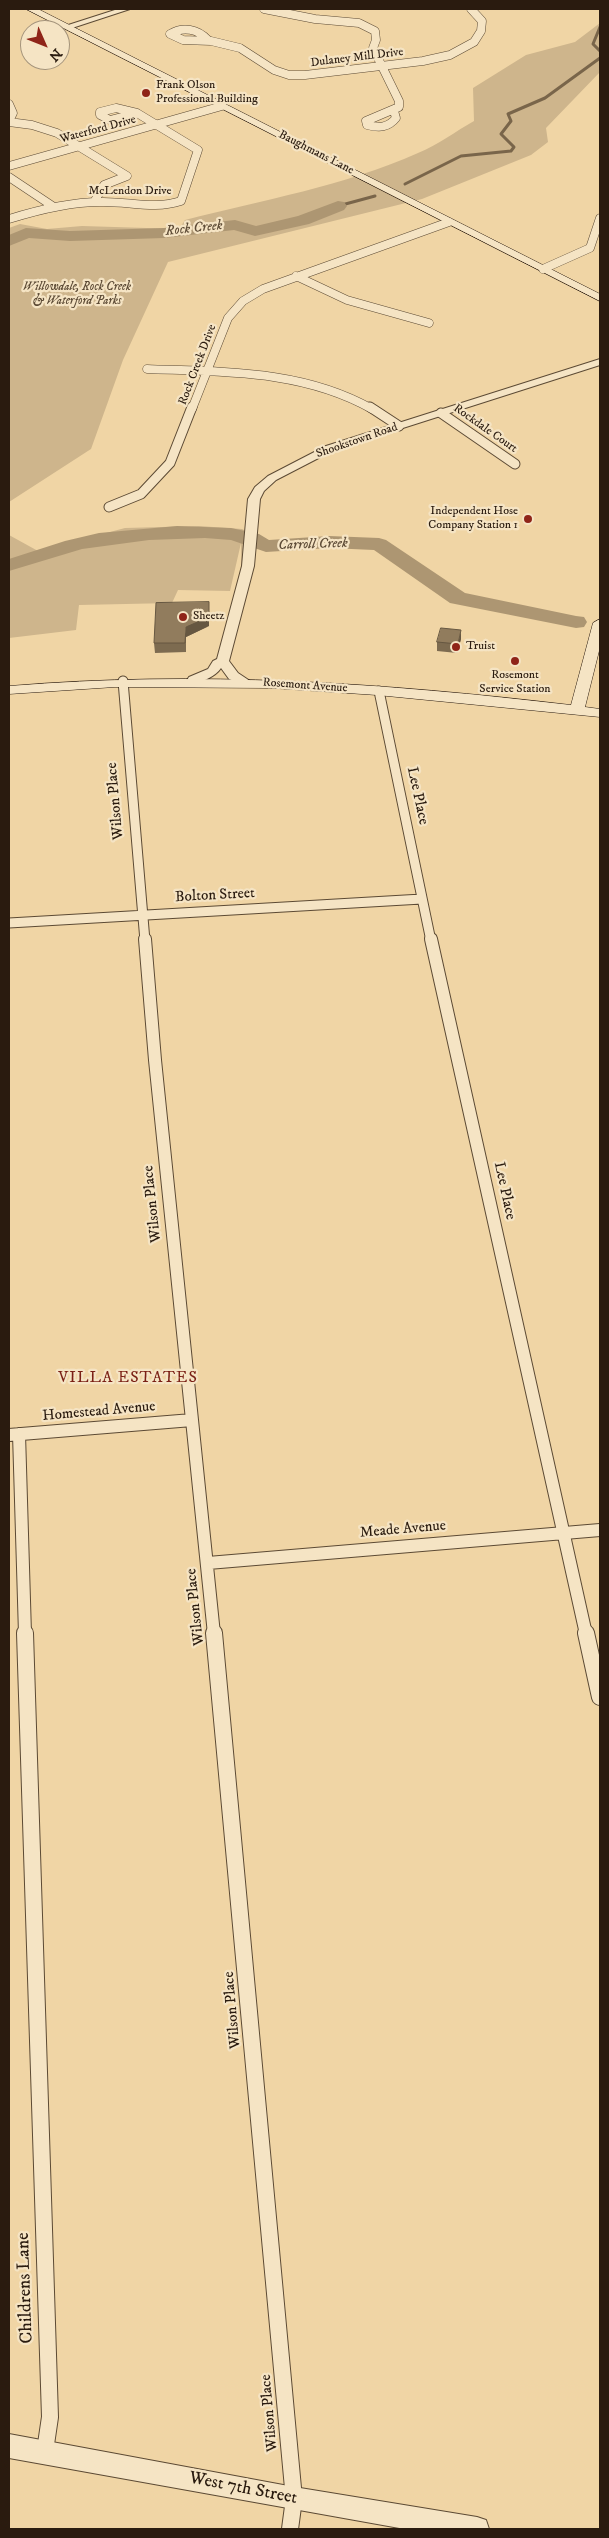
<!DOCTYPE html>
<style>
body{margin:0}
#map{position:relative;width:609px;height:2538px;overflow:hidden;background:#f0d5a5;font-family:"IM FELL DW Pica",serif}
canvas{display:block}
.frame{position:absolute;inset:0;border:10px solid #2a1b0f;pointer-events:none}
.north{position:absolute;left:20px;top:20px;width:50px;height:50px;box-sizing:border-box;background:#f5e4c4;border:1px solid #a4947c;border-radius:50%;rotate:134deg;font-size:14px;font-weight:700;line-height:20px;text-align:center;color:#2a1b0f}
.north::after{content:'';display:block;margin:auto;width:18px;height:22px;background:#8f2418;clip-path:polygon(50% 0,100% 100%,50% 72%,0 100%)}
</style>
<div id="map">
<canvas width="609" height="2538"></canvas>
<div class="frame"></div>
<div class="north">N</div>
</div>
<script>
const g = document.querySelector('canvas').getContext('2d');
g.lineJoin = 'round';
function fillPath(path, color) { g.fillStyle = color; g.fill(path, 'evenodd'); }
function trace(path, color, width, dash) { g.strokeStyle = color; g.lineWidth = width; g.lineCap = dash ? 'butt' : 'round'; g.setLineDash(dash || []); g.stroke(path); }
function drawText(font, color, halo, rows, align = 'center') {
  g.font = font + ' "IM FELL DW Pica",serif'; g.lineWidth = 4.5; g.setLineDash([]); g.textBaseline = 'middle'; g.strokeStyle = halo; g.fillStyle = color; for (const [text, x, y, turn = 0] of rows) {
    g.save(); g.translate(x, y); g.rotate((+turn || 0) * Math.PI / 180); g.textAlign = isNaN(turn) ? turn : align; if (halo) g.strokeText(text, 0, 0); g.fillText(text, 0, 0); g.restore();
  }
}
fillPath(new Path2D(`
 M 600,23 L 600,72 L 546,128 L 548,142 L 531,155 L 422,199 L 168,262 L 123,360 L 91,449 L 9,502 L 9,228 L 20,224 L 47,229 L 82,226 L 179,229 L 185,220 C 263,200 344,186 418,153 C 438,145 456,131 474,121 L 473,88 L 526,55 L 575,42 Z
 M 199,526 L 242,529 L 250,533 L 241,590 L 241,543 L 230,591 L 178,590 L 172,603 L 79,605 L 76,630 L 9,638 L 9,535 L 38,551 L 125,528 Z`), '#ceb58c');
trace(new Path2D(`
 M 600,27 L 593,44 L 600,51
 M 405,184 L 461,156 L 511,151 L 514,147 L 501,134 L 511,121 L 508,114 L 545,98 L 600,58
 M 338,206 L 375,196`), '#79654a', 3);
fillPath(new Path2D(`
 M 338,201 L 344,202 L 347,206 L 344,210 L 309,224 L 255,236 L 234,230 L 164,238 L 70,241 L 29,238 L 9,246 L 9,235 L 26,228 L 70,231 L 164,228 L 235,220 L 256,226 L 298,216 Z
 M 177,526 L 231,528 L 259,534 L 269,540 L 329,536 L 379,538 L 386,540 L 465,593 L 576,616 L 584,617 L 587,622 L 584,627 L 576,628 L 450,603 L 374,550 L 329,548 L 266,552 L 231,540 L 205,538 L 149,540 L 82,549 L 9,571 L 9,559 L 65,541 L 99,533 Z`), '#ad9672');
const minorFar3 = new Path2D(`
 M 264,9 L 315,19 L 359,23 L 375,31 L 376,40 L 373,48 L 399,101 L 399,107 L 366,121 L 367,125 C 379,128 388,128 396,118 L 394,111
 M 208,40 C 198,29 183,26 170,34 L 183,40 L 211,41 L 240,48 L 274,70 L 289,75 L 305,75 L 423,61 L 450,55 L 474,42 L 481,31 L 482,21 L 471,9
 M 9,104 L 13,113 L 9,121
 M 116,108 L 137,113 L 110,120 L 100,115 L 100,112 Z
 M 9,122 L 32,125 L 57,133 L 127,176 L 104,185 L 94,202
 M 9,166 L 222,106
 M 9,177 L 54,207
 M 9,219 C 38,210 69,202 100,202 C 128,201 154,210 181,201 L 198,150 L 137,113
 M 543,269 L 590,248 L 600,218
 M 296,276 L 347,300 L 429,323
 M 147,369 C 225,372 303,370 372,409
 M 192,409 L 228,318 L 243,301 L 263,289 L 449,222`);
const minorFar2 = new Path2D(`
 M 370,407 L 399,426
 M 441,413 L 515,464
 M 109,507 L 141,494 L 170,463 L 192,407
 M 123,681 L 145,941
 M 379,691 L 431,941
 M 9,923 L 422,899`);
const minorFar1 = new Path2D(`
 M 145,939 L 155,1060 L 214,1634
 M 431,939 L 586,1634
 M 19,1434 L 25,1634
 M 9,1435 L 192,1420
 M 208,1563 L 600,1530`);
const minor = new Path2D(`
 M 25,1633 L 50,2417 L 45,2451
 M 214,1633 L 294,2499 L 290,2529
 M 586,1633 L 600,1697`);
const tertiary = new Path2D(`
 M 118,9 L 130,9 L 69,29 L 62,27 Z
 M 600,359 L 600,365 L 334,450 L 276,480 L 264,491 L 260,499 L 254,566 L 229,661 L 238,673 L 250,681 L 244,685 L 229,679 L 221,668 C 216,676 199,685 189,683 L 187,680 L 189,677 L 208,669 L 213,661 L 217,659 L 242,566 L 248,499 L 255,487 L 268,476 L 326,446 Z
 M 9,2434 L 294,2487 L 477,2517 L 486,2520 L 489,2529 L 405,2529 L 9,2458 Z`);
const secondary = new Path2D(`
 M 26,9 L 38,9 L 600,294 L 600,301 Z
 M 600,619 L 600,647 L 585,707 L 600,709 L 600,717 L 377,695 L 272,688 L 115,687 L 9,694 L 9,686 C 197,670 385,683 571,705 L 593,623 Z`);
trace(minorFar3, '#5c4a34', 9);
trace(minorFar2, '#5c4a34', 11);
trace(minorFar1, '#5c4a34', 14);
trace(minor, '#5c4a34', 18);
trace(tertiary, '#5c4a34', 2);
trace(secondary, '#2a1b0f', 1);
trace(minorFar3, '#f5e4c4', 8);
trace(minorFar2, '#f5e4c4', 9);
trace(minorFar1, '#f5e4c4', 12);
trace(minor, '#f5e4c4', 16);
fillPath(tertiary, '#f5e4c4');
fillPath(secondary, '#f5e4c4');
fillPath(new Path2D(`
 M 209,626 L 186,637 L 186,652 L 155,653 L 154,643 Z
 M 461,639 L 457,653 L 437,651 L 437,642 Z`), '#7d6b50');
fillPath(new Path2D(`
 M 209,602 L 209,626 L 186,637 L 186,652 L 186,627 Z
 M 461,630 L 461,639 L 457,653 L 458,644 Z`), '#665741');
const building = new Path2D(`
 M 209,602 L 209,617 L 186,627 L 185,643 L 154,643 L 156,603 Z
 M 441,628 L 461,630 L 458,644 L 437,642 Z`);
fillPath(building, '#917c5d');
trace(building, '#665741', 1);
for (const [x, y, r, color] of [
 [146,93,5,"#8f2418"],
 [528,519,5,"#8f2418"],
 [183,617,5,"#8f2418"],
 [456,647,5,"#8f2418"],
 [515,661,5,"#8f2418"]
]) { const dot = new Path2D(); dot.arc(x, y, r, 0, 2 * Math.PI); g.fillStyle = color; g.fill(dot); trace(dot, '#f5e4c4', 2); }
drawText('12px', '#2a1b0f', '#f5e4c4', [
 ["Dulaney Mill Drive",357,58,-7],
 ["Waterford Drive",98,130,-15],
 ["Baughmans Lane",316,153,27],
 ["McLendon Drive",130,192],
 ["Rock Creek Drive",198,365,-69],
 ["Rockdale Court",485,429,35],
 ["Shookstown Road",357,441,-19],
 ["Rosemont Avenue",305,686,4]
]);
drawText('12px', '#2a1b0f', '#f5e4c4', [
 ["Frank Olson",156,86],
 ["Professional Building",156,100],
 ["Independent Hose",518,512,"right"],
 ["Company Station 1",518,526,"right"],
 ["Sheetz",193,617],
 ["Truist",466,647],
 ["Rosemont",515,676,"center"],
 ["Service Station",515,690,"center"]
], 'left');
drawText('italic 12px', '#5b4934', '#f5e4c4', [
 ["Willowdale, Rock Creek",77,288],
 ["& Waterford Parks",77,302]
]);
drawText('italic 14px', '#5e4c37', '#f5e4c4', [
 ["Rock Creek",194,229,-6],
 ["Carroll Creek",313,545,-2]
]);
drawText('15px', '#2a1b0f', '#f5e4c4', [
 ["Lee Place",417,796,78],
 ["Wilson Place",116,801,-95],
 ["Bolton Street",215,896,-3],
 ["Lee Place",504,1191,78],
 ["Wilson Place",153,1204,-96],
 ["Homestead Avenue",99,1412,-5],
 ["Meade Avenue",403,1530,-5],
 ["Wilson Place",196,1607,-96],
 ["Wilson Place",233,2010,-95],
 ["Wilson Place",270,2413,-95]
]);
g.letterSpacing = '1px';
drawText('16px', '#7a1f14', '#f5e4c4', [
 ["VILLA ESTATES",128,1379]
]);
g.letterSpacing = '0px';
drawText('18px', '#2a1b0f', '#f5e4c4', [
 ["Childrens Lane",26,2288,-92],
 ["West 7th Street",243,2489,11]
]);
</script>
